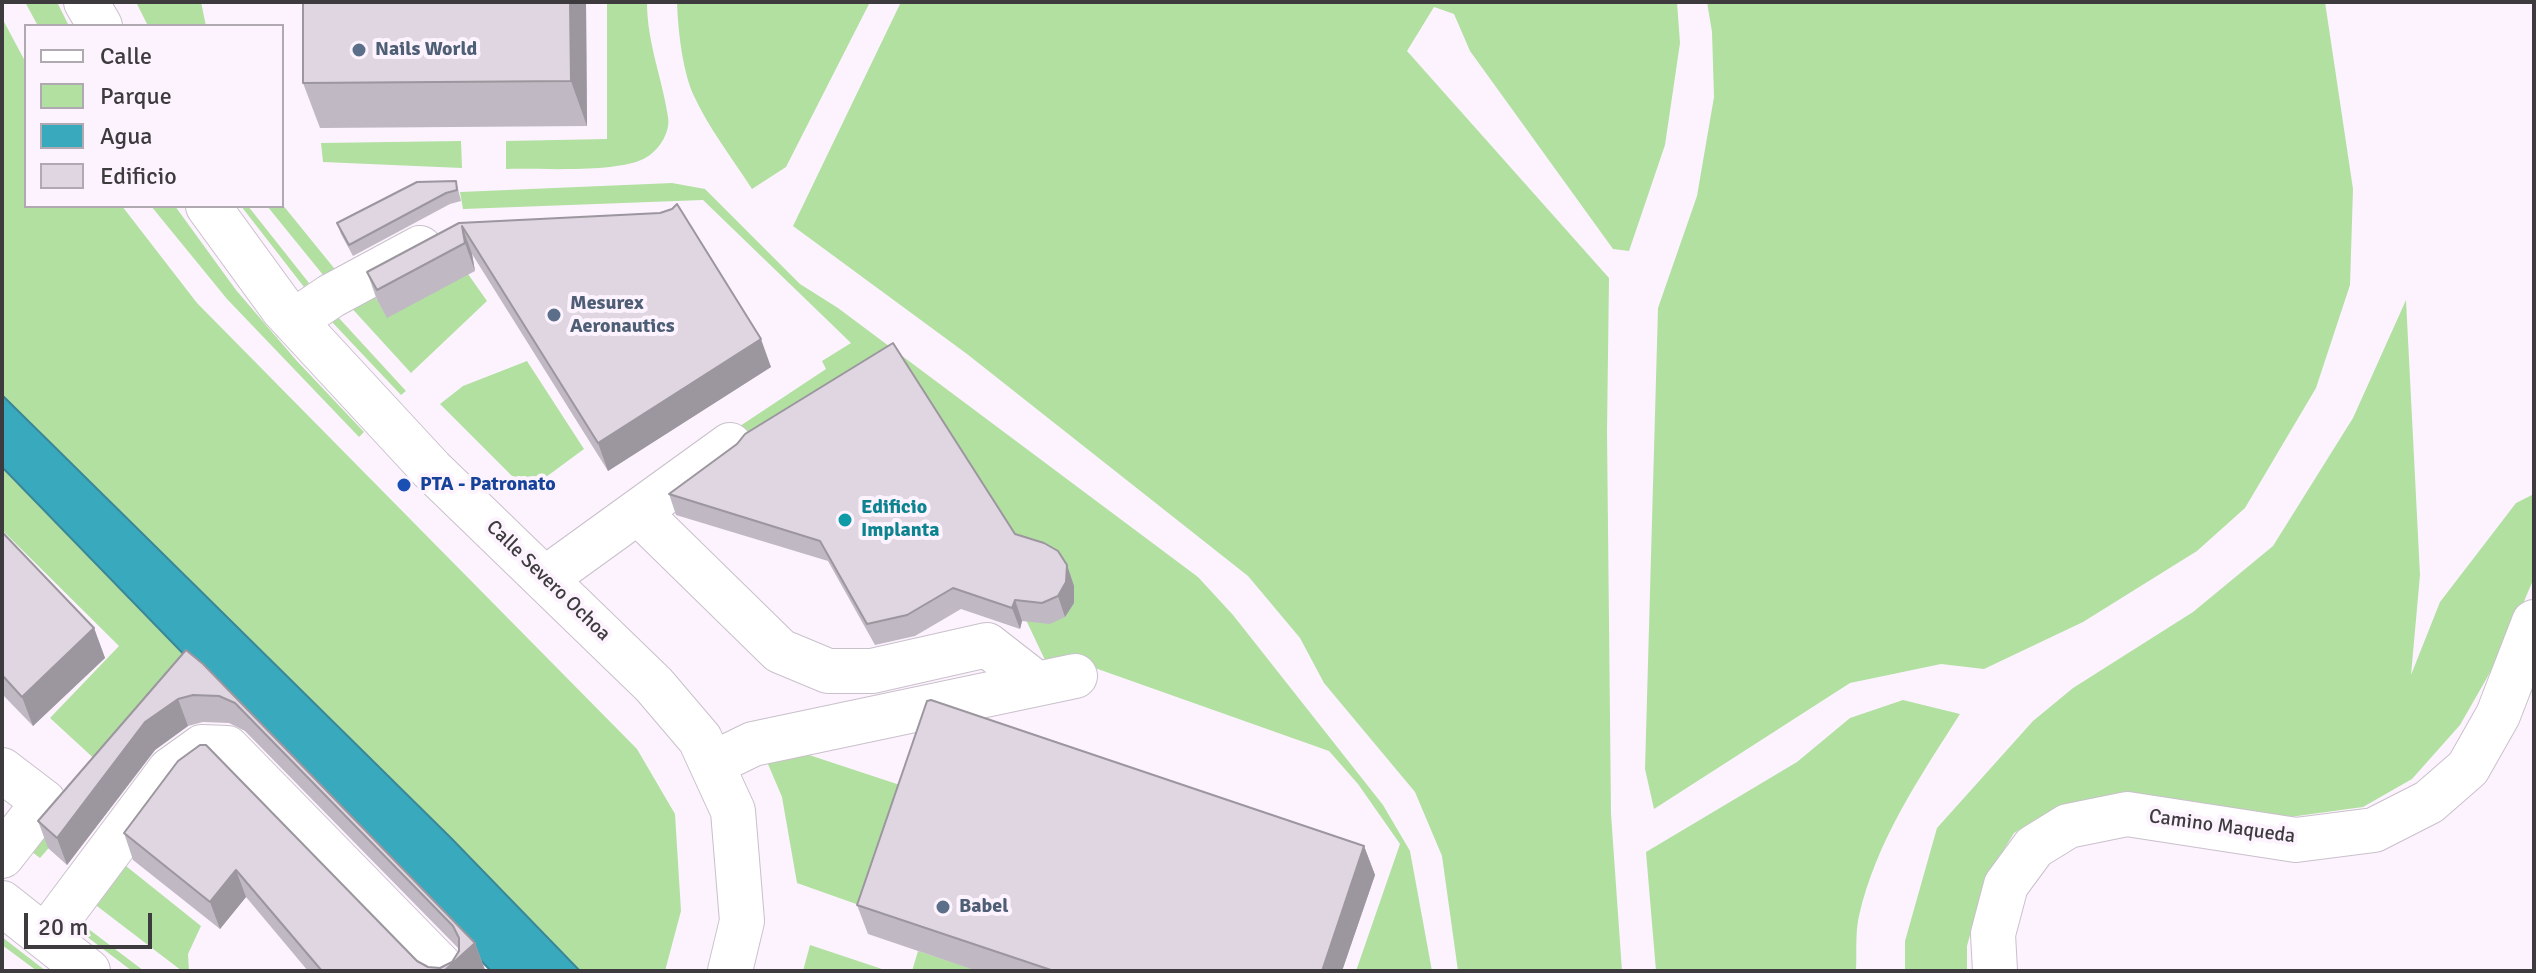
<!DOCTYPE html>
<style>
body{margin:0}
#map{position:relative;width:2536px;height:973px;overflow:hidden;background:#fcf3fe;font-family:Signika,sans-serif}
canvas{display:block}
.frame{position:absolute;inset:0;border:4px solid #3e3b3f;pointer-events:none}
.legend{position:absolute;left:24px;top:24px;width:260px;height:184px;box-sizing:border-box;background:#fcf3fe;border:2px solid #b0a9b2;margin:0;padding:10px 14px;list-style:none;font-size:24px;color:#3e3b3f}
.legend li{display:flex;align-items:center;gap:16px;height:40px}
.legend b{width:40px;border:2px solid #b0a9b2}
.scale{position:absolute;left:24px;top:913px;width:128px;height:36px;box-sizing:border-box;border:4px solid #3e3b3f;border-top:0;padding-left:10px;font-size:24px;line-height:28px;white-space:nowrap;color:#3e3b3f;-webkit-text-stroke:6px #fcf3fe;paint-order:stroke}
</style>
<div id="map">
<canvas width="2536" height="973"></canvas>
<div class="frame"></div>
<ul class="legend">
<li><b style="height:10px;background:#fff"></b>Calle</li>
<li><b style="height:22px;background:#b2e0a1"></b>Parque</li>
<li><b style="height:22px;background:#39a9bd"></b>Agua</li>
<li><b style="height:22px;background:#dfd6e1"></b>Edificio</li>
</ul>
<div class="scale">20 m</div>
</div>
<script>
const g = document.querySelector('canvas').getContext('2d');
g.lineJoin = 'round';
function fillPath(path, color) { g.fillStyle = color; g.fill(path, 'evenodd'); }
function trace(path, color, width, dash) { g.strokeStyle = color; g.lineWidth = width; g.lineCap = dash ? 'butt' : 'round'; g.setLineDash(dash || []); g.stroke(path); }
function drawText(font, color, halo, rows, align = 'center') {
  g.font = font + ' Signika,sans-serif'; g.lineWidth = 8; g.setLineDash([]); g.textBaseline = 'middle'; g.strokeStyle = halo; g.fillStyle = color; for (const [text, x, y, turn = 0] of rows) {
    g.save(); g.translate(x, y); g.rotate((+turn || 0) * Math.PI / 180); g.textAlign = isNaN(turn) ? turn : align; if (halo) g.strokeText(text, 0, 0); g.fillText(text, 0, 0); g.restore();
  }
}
fillPath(new Path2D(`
 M 25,2 L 57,2 L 69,26 L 38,26 Z
 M 136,2 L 201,2 L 206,26 L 148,26 Z
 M 607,2 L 647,2 C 647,43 662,77 668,117 C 671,133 657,154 641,160 C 610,173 542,168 506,169 L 506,141 L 607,139 Z
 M 677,2 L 870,2 L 786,167 L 752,189 C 732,158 708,127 693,94 C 682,68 678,30 677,2 Z
 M 901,2 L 1677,2 L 1680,43 L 1665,145 L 1629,251 L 1613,249 L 1470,51 L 1454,14 L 1434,7 L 1407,51 L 1609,278 L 1607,431 L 1611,814 L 1622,971 L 1458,971 L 1442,856 L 1415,792 L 1324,683 L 1300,638 L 1248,576 L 967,354 L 793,226 Z
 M 1707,2 L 2325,2 L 2353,189 L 2350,285 L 2316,388 L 2245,508 L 2197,551 L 2083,622 L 1984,669 L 1941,664 L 1850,683 L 1654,809 L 1645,769 L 1658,308 L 1697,196 L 1714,97 L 1712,32 Z
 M 2,18 L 26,63 L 26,206 L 122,206 L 197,303 L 637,749 L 675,814 L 681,911 L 665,971 L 487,971 L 489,969 L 201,672 L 40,858 L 28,849 L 100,764 L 50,718 L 119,646 L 2,530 Z
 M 461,141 L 462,168 L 323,162 L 321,143 Z
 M 672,183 L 705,189 L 800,284 L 838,308 L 1198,577 L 1233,615 L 1383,805 L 1410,851 L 1432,971 L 1356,971 L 1400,844 L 1358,784 L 1329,751 L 1078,662 L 1045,660 L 1026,620 L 753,455 L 737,428 L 826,369 L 822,361 L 851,343 L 703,200 L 463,209 L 460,192 Z
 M 282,204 L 338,273 L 328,281 L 267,206 L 282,206 Z
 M 151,206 L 175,206 L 236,290 L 296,360 L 364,432 L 359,437 L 227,299 Z
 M 241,206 L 248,206 L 309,283 L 304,287 Z
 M 468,274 L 487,301 L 411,373 L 347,303 L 370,288 L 387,317 Z
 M 2406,300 L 2420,575 L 2411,675 L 2440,602 L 2516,503 L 2534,494 L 2534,578 L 2504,648 L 2460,725 L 2412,779 L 2363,807 L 2290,817 L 2062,806 L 2014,833 L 1985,880 L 1967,946 L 1967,971 L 1905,971 L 1905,941 L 1937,828 L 2033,721 L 2073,688 L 2193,612 L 2273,546 L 2353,418 Z
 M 338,317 L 406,391 L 401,395 L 332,322 Z
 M 527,361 L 584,449 L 527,491 L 440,404 L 463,386 Z
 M 1903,700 L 1960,714 C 1920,777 1876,841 1859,916 C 1855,933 1857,953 1856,971 L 1656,971 L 1646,852 L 1797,762 L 1850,718 Z
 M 797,751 L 903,786 L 859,905 L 797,883 L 782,797 L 765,757 Z
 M 126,866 L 201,926 L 188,954 L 189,971 L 182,971 L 93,903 Z
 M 86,927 L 144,971 L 132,971 L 82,933 Z
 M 2,937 L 46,971 L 37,971 L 2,945 Z
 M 810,945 L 888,971 L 803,971 Z
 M 918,951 L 978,971 L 912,971 Z`), '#b2e0a1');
const water = new Path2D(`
 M 2,395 L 451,838 L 580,971 L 491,971 L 2,467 Z`);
fillPath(water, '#39a9bd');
trace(water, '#3a8897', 2);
const minor = new Path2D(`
 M 86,2 L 100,26
 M 208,206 L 283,309 L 432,470 L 654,685 L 700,739 L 733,811 L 742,921 L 730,971
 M 294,321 L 331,296 L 420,248
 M 638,512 L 780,651 L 828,671 L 872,671 L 987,645 L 1037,684
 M 546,578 L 730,445
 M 712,764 L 753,744 L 1075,676
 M 2,770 L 44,802 L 2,856
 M 2,903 L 88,971
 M 45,937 L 170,770 L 202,747 L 227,748 L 445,971
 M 1995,971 L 1993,934 L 2006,885 L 2034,847 L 2068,826 L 2127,814 L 2296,840 L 2374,830 L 2429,802 L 2468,768 L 2498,715 L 2534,622`);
trace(minor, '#c9c0cb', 46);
trace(minor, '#fff', 44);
fillPath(new Path2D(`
 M 303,2 L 586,2 L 587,126 L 320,128 L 303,83 Z
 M 456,181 L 461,201 L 450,204 L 353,256 L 341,234 L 337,223 Z
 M 672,209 L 771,367 L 608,471 L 472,254 L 475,271 L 387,318 L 377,300 L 367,272 L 459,223 L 660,213 Z
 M 737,444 L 1015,534 L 1067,565 L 1074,586 L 1074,603 L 1065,617 L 1050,624 L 1022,621 L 1020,629 L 961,609 L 915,636 L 875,645 L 828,561 L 676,515 L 669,494 Z
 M 2,532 L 94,628 L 105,658 L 33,726 L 2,694 Z
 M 186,650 L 475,943 L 485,970 L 308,971 L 246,897 L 220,929 L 133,860 L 124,833 L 178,761 L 417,961 L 428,967 L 440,968 L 452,962 L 459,949 L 245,731 L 229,723 L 203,722 L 188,726 L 155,750 L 67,865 L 48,848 L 38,821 Z
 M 1364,846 L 1375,875 L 1342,971 L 977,971 L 868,934 L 857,905 Z`), '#c0b8c2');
fillPath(new Path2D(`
 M 570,2 L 586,2 L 587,126 L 571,81 Z
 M 462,226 L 472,254 L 475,271 L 465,243 Z
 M 761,339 L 771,367 L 608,471 L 598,443 Z
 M 1067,565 L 1074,586 L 1074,603 L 1065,617 L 1058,596 Z
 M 1015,600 L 1022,621 L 1020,629 L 1012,608 Z
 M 94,628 L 105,658 L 33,726 L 22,697 Z
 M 178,699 L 188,726 L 155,750 L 67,865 L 57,838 L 145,722 Z
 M 1364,846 L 1375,875 L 1342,971 L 1322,971 Z
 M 236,870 L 246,897 L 220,929 L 210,902 Z
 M 475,943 L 485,970 L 444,971 Z`), '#9c969e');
const building = new Path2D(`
 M 303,2 L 570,2 L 571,81 L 303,83 Z
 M 456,181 L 457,190 L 446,193 L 349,245 L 337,223 L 417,182 Z
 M 677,204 L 761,339 L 598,443 L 462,226 L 465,243 L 377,290 L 367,272 L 459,223 L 660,213 L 672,209 Z
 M 893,343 L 1015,534 L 1044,543 L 1058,551 L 1067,565 L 1066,582 L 1058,596 L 1042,603 L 1015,600 L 1012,608 L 953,588 L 907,615 L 867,624 L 820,541 L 669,494 L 737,444 L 745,434 Z
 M 2,532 L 94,628 L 22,697 L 2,675 Z
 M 186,650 L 203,664 L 475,943 L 444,971 L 322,971 L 236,870 L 210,902 L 124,833 L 178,761 L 200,745 L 206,745 L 417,961 L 428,967 L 440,968 L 452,962 L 459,951 L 459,938 L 453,926 L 235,703 L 219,696 L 193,695 L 178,699 L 145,722 L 57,838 L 38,821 Z
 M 931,700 L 1364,846 L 1322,971 L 1054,971 L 857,905 L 927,701 Z`);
fillPath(building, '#dfd6e1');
trace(building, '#9c969e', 2);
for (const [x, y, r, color] of [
 [359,50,8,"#5c6f8a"],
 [554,315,8,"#5c6f8a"],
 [404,485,8,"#1a4fb4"],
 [845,520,8,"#0f9aa8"],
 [943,907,8,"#5c6f8a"]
]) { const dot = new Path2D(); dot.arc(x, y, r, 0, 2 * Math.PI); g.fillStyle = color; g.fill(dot); trace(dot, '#fcf3fe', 3); }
drawText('bold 20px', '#4e5e75', '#fcf3fe', [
 ["Nails World",375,50],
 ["Mesurex",570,304],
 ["Aeronautics",570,327],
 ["Babel",959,907]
], 'left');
drawText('bold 20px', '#164399', '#fcf3fe', [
 ["PTA - Patronato",420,485]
], 'left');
drawText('bold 20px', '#0d838f', '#fcf3fe', [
 ["Edificio",861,508],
 ["Implanta",861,531]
], 'left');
drawText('20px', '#3e3b3f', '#fcf3fe', [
 ["Calle Severo Ochoa",548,581,44],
 ["Camino Maqueda",2222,827,8]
]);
</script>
